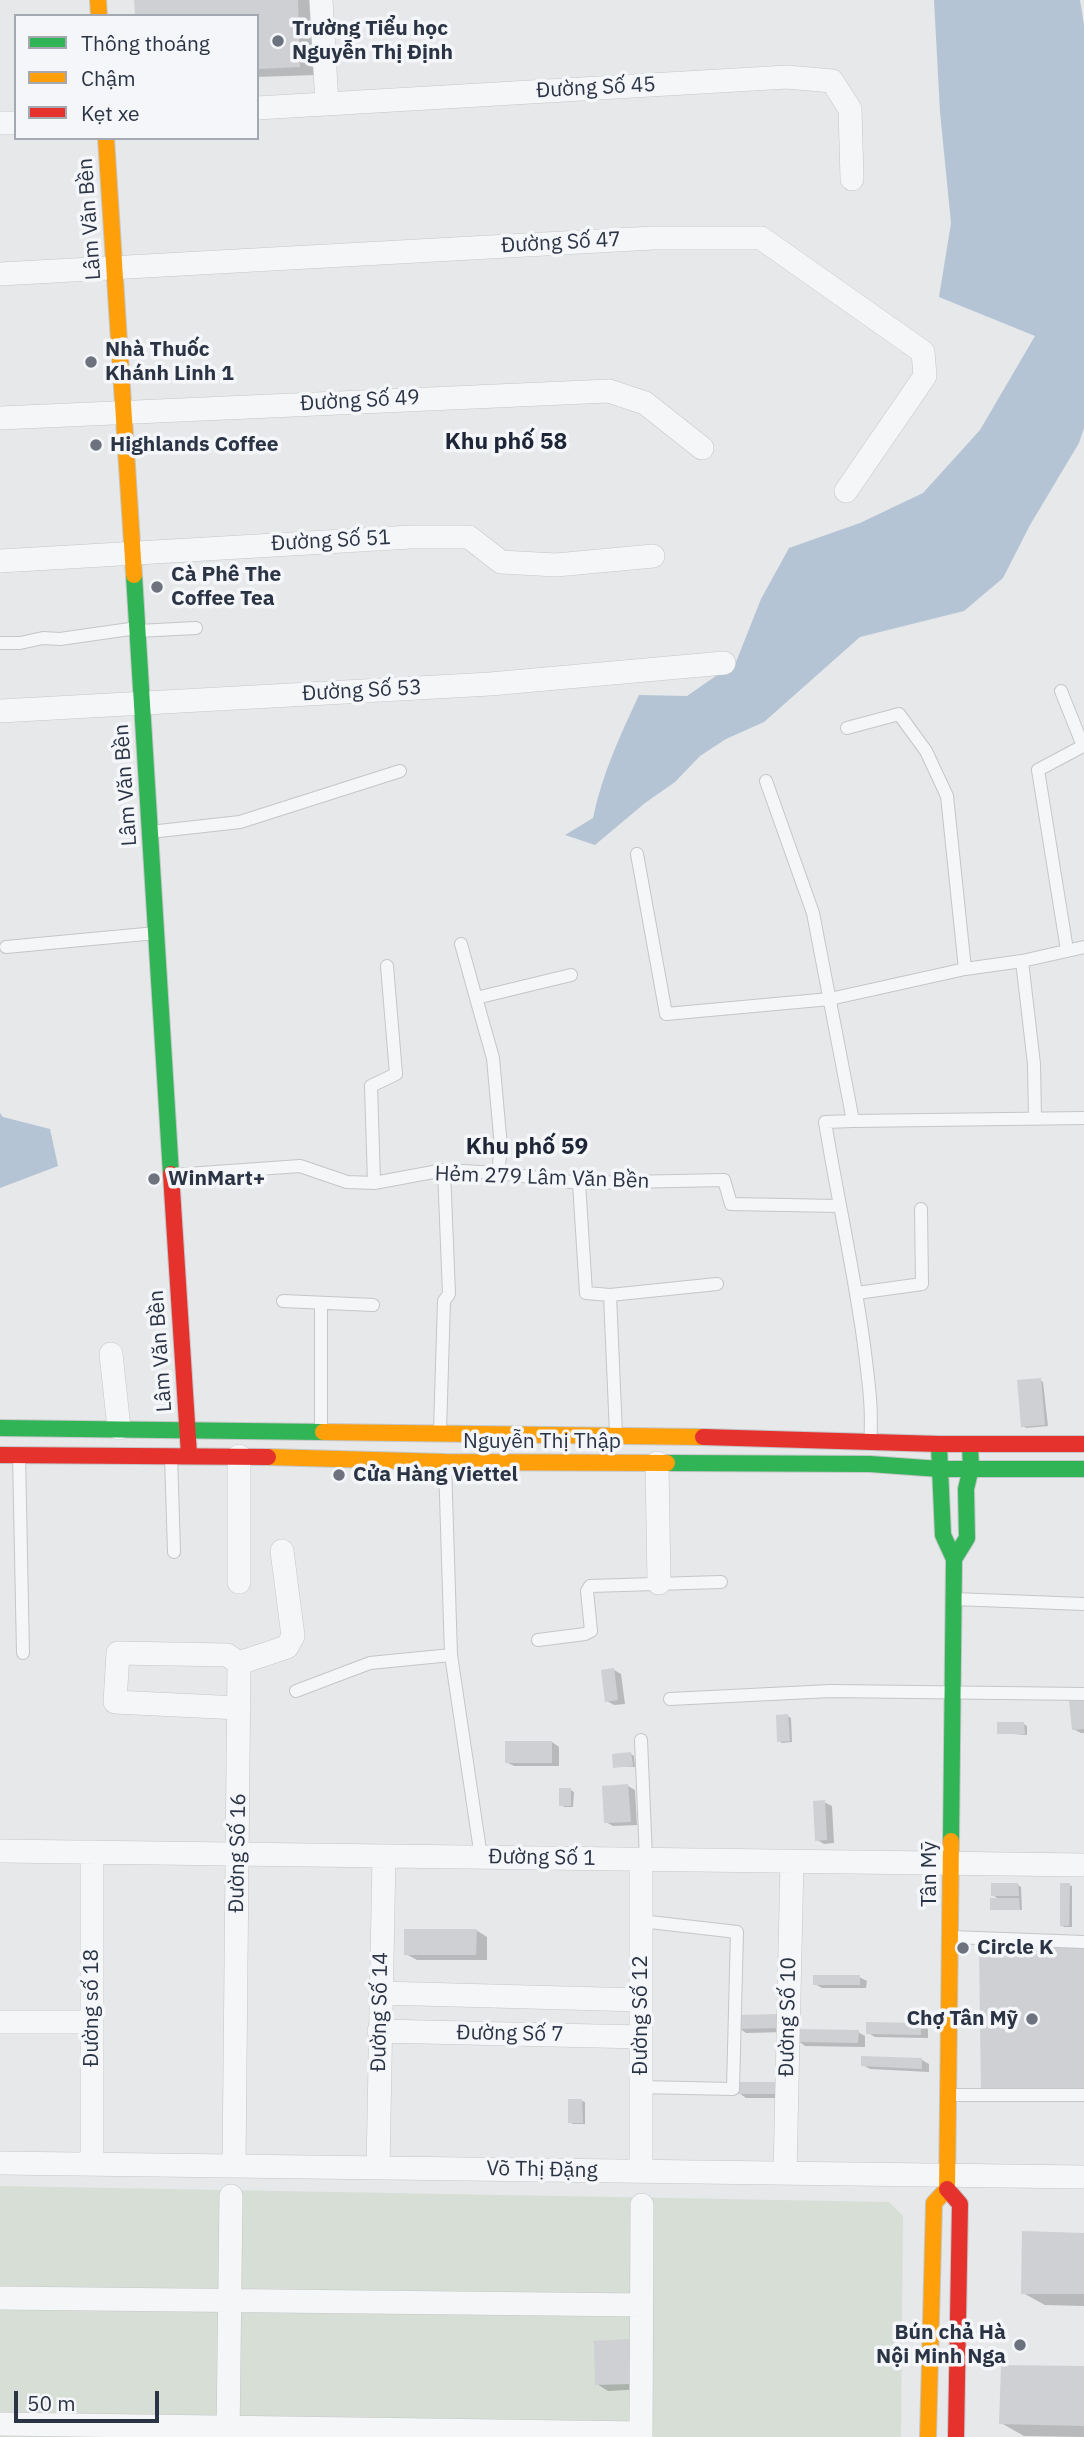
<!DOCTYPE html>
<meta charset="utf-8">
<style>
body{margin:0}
#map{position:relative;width:1084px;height:2437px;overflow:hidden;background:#e6e8ea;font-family:"IBM Plex Sans",sans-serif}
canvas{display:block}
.legend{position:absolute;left:14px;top:14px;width:245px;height:126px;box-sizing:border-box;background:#f4f6f9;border:2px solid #a4a8b1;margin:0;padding:9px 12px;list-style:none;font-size:21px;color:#2b3445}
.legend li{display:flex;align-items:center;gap:14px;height:35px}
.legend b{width:35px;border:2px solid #a4a8b1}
.scale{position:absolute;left:14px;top:2391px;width:145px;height:32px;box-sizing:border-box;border:4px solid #2b3445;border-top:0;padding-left:9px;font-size:21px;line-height:24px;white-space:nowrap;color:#2b3445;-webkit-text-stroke:5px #f4f6f9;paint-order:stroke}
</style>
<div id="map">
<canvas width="1084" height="2437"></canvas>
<ul class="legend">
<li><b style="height:9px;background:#30b455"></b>Thông thoáng</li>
<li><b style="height:9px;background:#ff9f0a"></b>Chậm</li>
<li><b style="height:9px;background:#e5322d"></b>Kẹt xe</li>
</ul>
<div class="scale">50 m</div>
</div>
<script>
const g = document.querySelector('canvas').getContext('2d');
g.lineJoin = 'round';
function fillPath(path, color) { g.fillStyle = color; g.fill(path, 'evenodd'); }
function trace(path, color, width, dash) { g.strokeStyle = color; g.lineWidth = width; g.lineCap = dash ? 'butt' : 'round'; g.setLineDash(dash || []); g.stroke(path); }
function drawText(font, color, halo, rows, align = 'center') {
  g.font = font + ' "IBM Plex Sans",sans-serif'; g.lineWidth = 7; g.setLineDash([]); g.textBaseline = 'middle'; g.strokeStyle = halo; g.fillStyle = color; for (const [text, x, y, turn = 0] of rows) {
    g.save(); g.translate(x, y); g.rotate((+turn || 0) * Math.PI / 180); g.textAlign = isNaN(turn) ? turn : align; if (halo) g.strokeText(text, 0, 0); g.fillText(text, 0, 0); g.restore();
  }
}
fillPath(new Path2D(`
 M 0,2186 L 889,2202 L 903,2216 L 901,2437 L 0,2437 Z`), '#d6ded6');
fillPath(new Path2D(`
 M 934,0 L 1080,0 L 1084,25 L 1084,428 L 1079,443 L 1030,525 L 1003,578 L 964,611 L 860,637 L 764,722 L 726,739 L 700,756 L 675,782 L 645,803 L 595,845 L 565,835 L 593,818 C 602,774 620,736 639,695 L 687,696 L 736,662 L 761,599 L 789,548 L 860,523 L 923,493 L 980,430 L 1035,336 L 939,297 L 951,223 L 940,112 Z
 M 0,1113 L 3,1117 L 50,1129 L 58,1166 L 0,1188 Z`), '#b4c4d5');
fillPath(new Path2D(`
 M 136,0 L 312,0 L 315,75 L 257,77 L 257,16 Z
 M 1040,1380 L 1043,1382 L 1048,1426 L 1026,1428 L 1023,1426 Z
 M 614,1670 L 621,1674 L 625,1704 L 614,1705 L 607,1701 Z
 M 1084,1701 L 1084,1733 L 1081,1733 L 1073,1729 Z
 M 788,1716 L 791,1718 L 792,1742 L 782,1743 L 779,1741 Z
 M 1024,1724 L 1027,1726 L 1027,1735 L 999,1733 Z
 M 552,1742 L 559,1747 L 559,1766 L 514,1766 L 506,1762 Z
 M 631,1754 L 634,1756 L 635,1767 L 615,1766 Z
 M 628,1786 L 635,1790 L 637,1825 L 613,1826 L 606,1822 Z
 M 571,1790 L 574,1792 L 573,1807 L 564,1807 L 561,1805 Z
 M 824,1802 L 832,1806 L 834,1843 L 824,1844 L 817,1840 Z
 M 1018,1885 L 1021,1887 L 1022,1910 L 992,1909 L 1000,1900 L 993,1895 Z
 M 1069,1885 L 1072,1886 L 1072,1927 L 1064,1927 L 1061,1925 Z
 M 476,1930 L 487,1937 L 487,1960 L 417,1960 L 406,1954 Z
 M 859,1977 L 867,1981 L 866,1988 L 822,1988 L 815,1984 Z
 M 779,2015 L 786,2032 L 746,2033 L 739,2028 Z
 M 921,2025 L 928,2029 L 928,2038 L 875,2037 L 868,2033 Z
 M 858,2032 L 865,2036 L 865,2047 L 805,2046 L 798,2041 Z
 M 922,2060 L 929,2064 L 929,2072 L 870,2069 L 863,2065 Z
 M 778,2084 L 785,2098 L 746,2098 L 739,2093 Z
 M 582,2101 L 585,2102 L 585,2124 L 573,2124 L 570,2122 Z
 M 1084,2234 L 1084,2306 L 1045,2305 L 1023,2293 Z
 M 596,2342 L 645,2389 L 608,2391 L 597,2384 Z
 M 1084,2368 L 1084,2437 L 1024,2436 L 1001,2423 Z`), '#0003');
fillPath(new Path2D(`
 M 134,0 L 298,0 L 300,67 L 257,69 L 257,16 L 135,16 Z
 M 1041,1378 L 1045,1425 L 1021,1427 L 1017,1380 Z
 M 614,1668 L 618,1700 L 605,1702 L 601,1670 Z
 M 1084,1699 L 1084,1729 L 1072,1730 L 1069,1700 Z
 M 788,1714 L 790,1741 L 777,1742 L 776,1715 Z
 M 997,1722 L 1024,1722 L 1025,1734 L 997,1734 Z
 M 505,1741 L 552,1741 L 552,1763 L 505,1763 Z
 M 631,1752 L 633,1766 L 613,1768 L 612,1754 Z
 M 628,1784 L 631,1822 L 604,1823 L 602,1786 Z
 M 559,1788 L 571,1788 L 571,1806 L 559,1806 Z
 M 825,1800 L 827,1840 L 815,1841 L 813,1801 Z
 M 991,1883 L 1018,1883 L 1019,1896 L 991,1896 Z
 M 1060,1883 L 1070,1883 L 1069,1926 L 1060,1926 Z
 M 990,1898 L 1019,1898 L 1020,1910 L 990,1910 Z
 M 404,1929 L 477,1929 L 476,1955 L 404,1955 Z
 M 1084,1945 L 1084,2093 L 981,2094 L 979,1946 Z
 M 813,1975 L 860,1975 L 860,1985 L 813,1985 Z
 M 779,2014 L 780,2028 L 737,2029 L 737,2015 Z
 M 866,2022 L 921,2023 L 921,2035 L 866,2034 Z
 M 797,2029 L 859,2030 L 858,2043 L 796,2042 Z
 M 861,2056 L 922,2058 L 922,2069 L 861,2066 Z
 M 737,2082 L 778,2082 L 779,2094 L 737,2094 Z
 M 568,2099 L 582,2099 L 583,2123 L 568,2123 Z
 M 1022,2231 L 1084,2233 L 1084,2294 L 1021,2294 Z
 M 632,2339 L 634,2384 L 595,2385 L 594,2341 Z
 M 1001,2365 L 1084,2366 L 1084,2426 L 999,2424 Z`), '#ced0d3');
const lane = new Path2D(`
 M 137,631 L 196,628
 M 0,643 L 20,643 L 43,638 L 60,639 L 137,628
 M 1061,691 L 1083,746 L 1038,770 L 1067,950
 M 847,728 L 899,714 L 926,751 L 947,796 L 965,969
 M 766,781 L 813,913 L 853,1121 L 825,1122 C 837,1196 854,1270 864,1345 C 868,1378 873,1409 870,1442
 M 150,832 L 240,822 L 400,771
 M 637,854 L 666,1014 L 830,999 L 965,969 L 1022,961 L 1084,947
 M 461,944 L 476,998
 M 6,947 L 156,933
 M 1022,961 L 1034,1064 L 1035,1119
 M 853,1121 L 1084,1118
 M 498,1173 L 501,1147 L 493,1058 L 476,998 L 571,975
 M 173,1175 L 300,1166 L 347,1182 L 374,1183 L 444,1170 L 498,1173 L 579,1183 L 724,1180 L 731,1204 L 839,1206
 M 374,1183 L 371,1086 L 396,1074 L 387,966
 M 579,1183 L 586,1293 L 610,1295 L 717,1284
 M 857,1293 L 922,1284 L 921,1209
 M 610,1295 L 616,1434
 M 283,1301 L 373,1305
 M 321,1431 L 321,1303
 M 440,1431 L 444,1301 L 449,1294 L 444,1170
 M 19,1455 L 23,1653
 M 171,1455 L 174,1552
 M 445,1464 L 451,1655 L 481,1857
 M 954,1599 L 1084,1604
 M 538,1640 L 585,1634 L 591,1631 L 587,1591 L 590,1586 L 721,1582
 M 296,1691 L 370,1663 L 451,1655
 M 670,1699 L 831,1691 L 1084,1694
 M 641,1740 L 646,1859
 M 641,1921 L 737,1932 L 733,2089 L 641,2087
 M 951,1937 L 1084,1942
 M 949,2095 L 1084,2095`);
const street = new Path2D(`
 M 321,0 L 327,104
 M 257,108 L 787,77 L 832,81 L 850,109 L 852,179
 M 0,123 L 16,123
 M 0,274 L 653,238 L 761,238 L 923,352 L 925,376 L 846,491
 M 0,418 L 609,391 L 645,403 L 702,448
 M 0,561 L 411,537 L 469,537 L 501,562 L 556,565 L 653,556
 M 0,711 L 490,684 L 724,663
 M 111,1354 L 119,1428
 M 239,1456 L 239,1582
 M 657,1463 L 659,1583
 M 239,1663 L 287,1647 L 293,1636 L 282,1551
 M 0,1851 L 1084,1865
 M 92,1852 L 92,2164
 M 641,1859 L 641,2171
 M 380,1993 L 641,2000
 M 0,2022 L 92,2022
 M 379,2031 L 641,2037
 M 0,2163 L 1084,2177
 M 234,2166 L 239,1663 L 227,1655 L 118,1653 L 115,1702 L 239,1708
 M 378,2168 L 384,1856
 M 785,2173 L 792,1861
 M 0,2298 L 641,2305
 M 0,2424 L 641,2433
 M 228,2437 L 231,2196
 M 641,2437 L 642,2205`);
const fast = new Path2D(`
 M 134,575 L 171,1174
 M 0,1428 L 323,1432
 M 939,1446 L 943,1535 L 954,1559 L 951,1841
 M 667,1463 L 870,1464 L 940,1469 L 1084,1469
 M 954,1559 L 967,1538 L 966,1489 L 971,1468 L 970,1446`);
const slow = new Path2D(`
 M 98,0 L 99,16
 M 106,138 L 134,575
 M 323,1432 L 703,1437
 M 268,1457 L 445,1462 L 667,1463
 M 928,2437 L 934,2203 L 947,2189 L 951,1841`);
const jam = new Path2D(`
 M 171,1174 L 189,1455
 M 703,1437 L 939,1444 L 1084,1444
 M 0,1455 L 268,1457
 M 947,2189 L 960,2204 L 956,2437`);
trace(lane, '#c4c6c8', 14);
trace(street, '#c4c6c8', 24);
trace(fast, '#c4c6c8', 18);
trace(slow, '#c4c6c8', 18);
trace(jam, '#c4c6c8', 18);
trace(lane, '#f5f6f7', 12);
trace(street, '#f5f6f7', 23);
trace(fast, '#30b455', 16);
trace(slow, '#ff9f0a', 16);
trace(jam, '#e5322d', 16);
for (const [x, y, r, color] of [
 [278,41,7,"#6c737f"],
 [91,362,7,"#6c737f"],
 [96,445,7,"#6c737f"],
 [157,587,7,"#6c737f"],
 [154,1179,7,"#6c737f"],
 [339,1475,7,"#6c737f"],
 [963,1948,7,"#6c737f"],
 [1032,2019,7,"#6c737f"],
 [1020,2345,7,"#6c737f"]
]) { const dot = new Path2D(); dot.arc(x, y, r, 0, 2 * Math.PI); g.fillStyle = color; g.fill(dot); trace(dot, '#f4f6f9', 2.5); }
drawText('bold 21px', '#2b3445', '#f4f6f9', [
 ["Trường Tiểu học",292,29],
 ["Nguyễn Thị Định",292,53],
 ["Nhà Thuốc",105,350],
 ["Khánh Linh 1",105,374],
 ["Highlands Coffee",110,445],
 ["Cà Phê The",171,575],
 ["Coffee Tea",171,599],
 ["WinMart+",168,1179],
 ["Cửa Hàng Viettel",353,1475],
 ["Circle K",977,1948],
 ["Chợ Tân Mỹ",1018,2019,"right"],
 ["Bún chả Hà",1006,2333,"right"],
 ["Nội Minh Nga",1006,2357,"right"]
], 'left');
drawText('21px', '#2b3445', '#f4f6f9', [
 ["Đường Số 45",596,88,-3],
 ["Lâm Văn Bền",90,219,-94],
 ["Đường Số 47",561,243,-3],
 ["Đường Số 49",360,401,-3],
 ["Đường Số 51",331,541,-3],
 ["Đường Số 53",362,691,-3],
 ["Lâm Văn Bền",126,785,-94],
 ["Hẻm 279 Lâm Văn Bền",542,1178,2],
 ["Lâm Văn Bền",161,1351,-94],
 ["Nguyễn Thị Thập",542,1442],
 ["Đường Số 16",238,1853,-89],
 ["Đường Số 1",542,1858,1],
 ["Tân Mỹ",930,1874,-90],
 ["Đường số 18",92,2008,-90],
 ["Đường Số 14",380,2012,-89],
 ["Đường Số 12",641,2015,-90],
 ["Đường Số 10",788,2017,-89],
 ["Đường Số 7",510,2034,1],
 ["Võ Thị Đặng",542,2170,1]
]);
drawText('bold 23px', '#1d2536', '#f4f6f9', [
 ["Khu phố 58",506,442],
 ["Khu phố 59",527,1147]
]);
</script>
